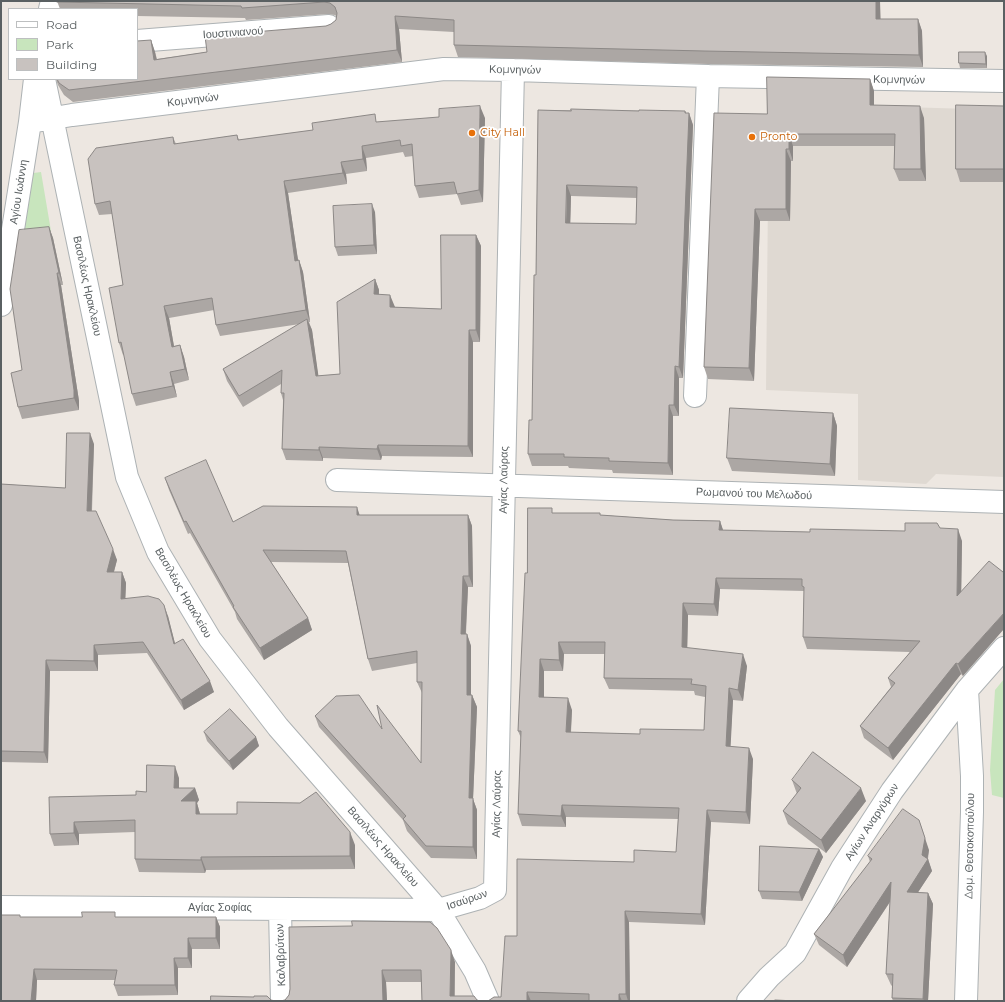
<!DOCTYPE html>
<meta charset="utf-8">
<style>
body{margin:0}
#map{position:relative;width:1005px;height:1002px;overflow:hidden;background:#ede7e1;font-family:Montserrat,sans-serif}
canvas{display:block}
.frame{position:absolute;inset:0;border:2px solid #5a6062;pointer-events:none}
.legend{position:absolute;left:8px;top:8px;width:130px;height:72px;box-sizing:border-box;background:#fff;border:1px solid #bdbfc0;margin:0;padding:5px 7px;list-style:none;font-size:12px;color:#5a6062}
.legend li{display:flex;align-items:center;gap:8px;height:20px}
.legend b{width:20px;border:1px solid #bdbfc0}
</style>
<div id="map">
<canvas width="1005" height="1002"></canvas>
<div class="frame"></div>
<ul class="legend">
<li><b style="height:5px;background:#fff"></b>Road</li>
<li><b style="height:11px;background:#c8e5bd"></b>Park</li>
<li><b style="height:11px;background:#c8c2bf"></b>Building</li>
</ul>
</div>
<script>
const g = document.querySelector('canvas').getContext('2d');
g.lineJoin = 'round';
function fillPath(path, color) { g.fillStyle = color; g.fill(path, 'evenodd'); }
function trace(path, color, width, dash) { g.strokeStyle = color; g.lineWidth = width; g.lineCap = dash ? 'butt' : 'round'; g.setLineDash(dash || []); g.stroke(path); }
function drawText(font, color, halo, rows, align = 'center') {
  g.font = font + ' Montserrat,sans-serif'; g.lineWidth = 3.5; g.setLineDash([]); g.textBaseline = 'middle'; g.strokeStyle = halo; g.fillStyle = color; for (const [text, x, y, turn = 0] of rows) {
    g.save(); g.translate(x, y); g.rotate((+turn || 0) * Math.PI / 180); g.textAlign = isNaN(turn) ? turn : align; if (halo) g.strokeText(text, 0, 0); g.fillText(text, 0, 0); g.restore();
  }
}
fillPath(new Path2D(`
 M 769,103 L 1004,110 L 1004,477 L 936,474 L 926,484 L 858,480 L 858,394 L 766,390 Z`), '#dfd9d2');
fillPath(new Path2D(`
 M 41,172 L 51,231 L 20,234 L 26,174 Z
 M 1004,679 L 1004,798 L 992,795 L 990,770 L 995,690 Z`), '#c8e5bd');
const minor = new Path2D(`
 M 50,9 L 52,1
 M 137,41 L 329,26
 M 44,79 L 127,477 L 158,552 L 210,639 L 278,727 L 438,910 L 475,971 L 488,1001
 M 30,122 L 72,115 L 444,69 L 513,70 L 708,76 L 1004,81
 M 1,305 L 30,122 L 35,79
 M 695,396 L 708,76
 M 337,480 L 1004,502
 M 1,907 L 438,910 L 480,898 L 495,890 L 513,70
 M 280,909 L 282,1001
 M 748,1001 L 769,977 L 795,953 L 842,868 L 892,791 L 967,690 L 1004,648
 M 966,1001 L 972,812 L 972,776 L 967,690`);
trace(minor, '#adb2b4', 24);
trace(minor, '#fff', 22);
fillPath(new Path2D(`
 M 57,1 L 880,1 L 880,19 L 918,19 L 922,31 L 923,67 L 708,64 L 458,57 L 454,45 L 454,32 L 399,29 L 402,62 L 73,102 L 64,95 L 58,85 L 56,79 L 137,79 L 151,40 L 155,52 L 157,59 L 207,52 L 326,26 L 331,24 L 336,20 L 336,16 L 335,15 L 328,14 L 246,20 L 245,18 L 137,16 L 137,9 L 60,9 Z
 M 987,56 L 987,68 L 960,68 L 959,63 Z
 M 870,79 L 874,91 L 874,105 L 924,118 L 926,181 L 899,181 L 894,169 L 894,146 L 793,146 L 793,161 L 791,161 L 790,221 L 760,221 L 754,381 L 708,379 L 704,367 L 767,114 Z
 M 1004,106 L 1004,182 L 960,182 L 956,169 Z
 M 538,110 L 685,111 L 686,113 L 689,113 L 693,125 L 683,378 L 679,378 L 679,416 L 673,416 L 673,475 L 613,473 L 612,470 L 569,468 L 568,466 L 532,466 L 528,454 L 532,420 L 536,275 ZM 571,196 L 637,198 L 636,224 L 570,223 Z
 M 485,118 L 483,202 L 461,205 L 457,194 L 419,198 L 415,186 L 413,156 L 405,157 L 403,152 L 366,158 L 367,171 L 346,174 L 347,184 L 288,193 L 298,261 L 299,260 L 303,272 L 310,322 L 309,322 L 312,330 L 318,376 L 340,374 L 375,279 L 379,290 L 379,295 L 395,307 L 441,309 L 476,235 L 481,246 L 480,342 L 473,342 L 473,457 L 382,456 L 381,460 L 323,458 L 323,461 L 286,460 L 282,449 L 283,400 L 281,393 L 281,384 L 243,407 L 227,381 L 223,369 L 300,324 L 220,336 L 216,325 L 214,310 L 169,318 L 174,346 L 180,345 L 184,357 L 189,380 L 174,384 L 177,397 L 136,406 L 132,394 L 124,354 L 123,355 L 119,343 L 123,285 L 112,214 L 99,215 L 95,204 L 173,137 L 176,144 L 237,135 L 239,140 L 378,122 Z
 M 375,212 L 377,254 L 338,256 L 335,247 Z
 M 49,227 L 53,238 L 63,285 L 61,285 L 79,401 L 79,410 L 22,419 L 18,407 L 22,370 Z
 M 833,413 L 837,426 L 835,476 L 732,471 L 727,458 Z
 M 94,444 L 92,511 L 117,560 L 114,572 L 122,572 L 126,583 L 125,598 L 168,616 L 175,644 L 214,692 L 184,710 L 147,653 L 98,655 L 98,671 L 50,671 L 48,763 L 1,762 L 1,484 L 65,488 Z
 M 165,478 L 233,522 L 360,515 L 468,515 L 472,526 L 473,587 L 468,587 L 466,634 L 467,634 L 471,646 L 471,695 L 472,695 L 477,707 L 473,799 L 477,810 L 477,859 L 431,858 L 407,831 L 403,820 L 319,727 L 315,716 L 382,729 L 421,763 L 422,693 L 417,682 L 417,663 L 372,671 L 368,659 L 348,563 L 271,562 L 308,618 L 312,630 L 264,660 L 237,619 L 235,612 L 190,533 L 188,534 L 169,490 Z
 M 553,513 L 601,515 L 673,520 L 720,521 L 723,530 L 810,532 L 905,531 L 940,528 L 962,541 L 961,592 L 963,676 L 961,674 L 893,760 L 864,738 L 860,726 L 891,687 L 888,678 L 910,652 L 807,649 L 803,637 L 804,591 L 720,589 L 718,616 L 688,615 L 687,648 L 747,666 L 743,701 L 733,700 L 730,747 L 753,759 L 750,824 L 711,822 L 705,925 L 629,922 L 630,1001 L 488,1001 L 501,997 L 517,936 L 634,862 L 676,852 L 678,819 L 566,817 L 566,827 L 522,826 L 518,814 L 521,738 L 518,731 L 527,573 ZM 564,654 L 605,654 L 604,678 L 609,689 L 694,691 L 695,695 L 705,697 L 704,730 L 640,734 L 571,733 L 572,710 L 544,697 L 544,671 L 563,671 Z
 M 204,732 L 256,737 L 259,746 L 233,770 L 207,741 Z
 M 179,778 L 179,788 L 195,788 L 199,800 L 197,803 L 200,814 L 355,845 L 355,869 L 206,870 L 205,873 L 139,872 L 135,859 L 135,832 L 79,834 L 79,845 L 54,846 L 50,834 L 49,797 L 136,795 L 146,792 Z
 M 792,780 L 866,801 L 826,853 L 788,824 L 783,811 L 797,794 Z
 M 819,849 L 823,857 L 802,901 L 762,899 L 759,891 Z
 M 929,850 L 928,859 L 932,871 L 918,892 L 928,893 L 933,904 L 928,1001 L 893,1001 L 892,998 L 892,986 L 891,985 L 886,974 L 890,902 L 847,967 L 819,945 L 814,934 L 870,862 L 868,856 Z
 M 21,917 L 216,917 L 220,927 L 220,949 L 192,949 L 192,968 L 178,968 L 178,995 L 118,996 L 114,985 L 115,980 L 37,980 L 36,1001 L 1,1001 Z
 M 289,927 L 455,962 L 455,996 L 477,1000 L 422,1001 L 421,982 L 386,982 L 387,1001 L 280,1001 L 285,1000 L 289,995 L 290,989 Z`), '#aca7a4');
fillPath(new Path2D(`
 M 876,1 L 880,1 L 881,31 L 876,19 Z
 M 395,16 L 399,29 L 402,62 L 397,50 Z
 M 918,19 L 922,31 L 923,67 L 919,55 Z
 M 151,40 L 155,52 L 159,72 L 154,60 Z
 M 985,52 L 987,56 L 987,68 L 986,64 Z
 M 870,79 L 874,91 L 874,117 L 870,105 Z
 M 480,106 L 485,118 L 483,202 L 479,190 Z
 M 920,106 L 924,118 L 926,181 L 921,169 Z
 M 685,111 L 689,121 L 689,113 L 693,125 L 683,378 L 679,367 Z
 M 789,134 L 793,146 L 793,161 L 789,149 Z
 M 362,146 L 366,158 L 367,171 L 363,159 Z
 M 786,149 L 791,161 L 790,221 L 786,209 Z
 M 341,162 L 346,174 L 347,184 L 343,173 Z
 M 284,181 L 288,193 L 300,273 L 295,261 Z
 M 567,185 L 571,196 L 570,235 L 566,223 Z
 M 372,204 L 375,212 L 377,254 L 374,245 Z
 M 755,209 L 760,221 L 754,381 L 749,368 Z
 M 49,227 L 53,238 L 63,285 L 59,273 Z
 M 476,235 L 481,246 L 480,342 L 476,330 Z
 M 299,260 L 303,272 L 310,322 L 306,310 Z
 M 57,273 L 61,285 L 79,401 L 79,410 L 74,398 Z
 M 375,279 L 379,290 L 378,306 L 374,294 Z
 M 390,295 L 395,307 L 394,318 L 390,307 Z
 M 164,306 L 169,318 L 176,358 L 172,347 Z
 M 307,319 L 312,330 L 320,387 L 316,376 Z
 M 469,330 L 473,342 L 473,457 L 468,446 Z
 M 180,345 L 184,357 L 189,380 L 185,369 Z
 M 675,366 L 679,378 L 679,416 L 674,405 Z
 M 170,372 L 174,384 L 177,397 L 173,386 Z
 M 669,405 L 673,416 L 673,475 L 668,463 Z
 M 833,413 L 837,426 L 835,476 L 830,464 Z
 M 90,433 L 94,444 L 91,522 L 87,511 Z
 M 378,445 L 382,456 L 381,460 L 377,449 Z
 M 319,447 L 323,458 L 323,461 L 319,450 Z
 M 357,507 L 361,519 L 357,515 Z
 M 468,515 L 472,526 L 473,587 L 469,576 Z
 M 720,521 L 724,533 L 719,530 Z
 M 958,529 L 962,541 L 961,608 L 957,596 Z
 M 113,549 L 117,560 L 111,582 L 107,572 Z
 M 122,572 L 126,583 L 125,610 L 121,599 Z
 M 463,576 L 468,587 L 465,646 L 461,634 Z
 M 716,578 L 720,589 L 718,616 L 714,604 Z
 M 683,603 L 688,615 L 687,659 L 682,647 Z
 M 164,605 L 168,616 L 178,655 L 174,644 Z
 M 1004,613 L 1004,629 L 963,676 L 958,664 Z
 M 308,618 L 312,630 L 264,660 L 260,648 Z
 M 467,634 L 471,646 L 471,707 L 467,695 Z
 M 559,642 L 564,654 L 563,671 L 559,660 Z
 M 94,645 L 98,655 L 98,671 L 94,661 Z
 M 743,654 L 747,666 L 743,701 L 738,690 Z
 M 540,659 L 544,671 L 544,709 L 539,697 Z
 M 46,660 L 50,671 L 48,763 L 44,752 Z
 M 956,663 L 961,674 L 893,760 L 888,748 Z
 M 210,681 L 214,692 L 184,710 L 181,700 Z
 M 729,688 L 733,700 L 730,758 L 726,746 Z
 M 472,695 L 477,707 L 473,799 L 477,810 L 477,859 L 473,847 L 469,798 Z
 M 568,698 L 572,710 L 570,744 L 566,732 Z
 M 256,737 L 259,746 L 233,770 L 229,761 Z
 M 749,748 L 753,759 L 750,824 L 746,812 Z
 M 175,766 L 179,778 L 179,800 L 174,788 Z
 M 195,788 L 199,800 L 197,803 L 200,814 L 200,826 L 181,801 Z
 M 861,788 L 866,801 L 826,853 L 821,840 Z
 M 562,805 L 566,817 L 566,827 L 561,816 Z
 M 707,810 L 711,822 L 705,925 L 701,914 Z
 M 919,820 L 929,850 L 927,861 L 928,859 L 932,871 L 911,903 L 907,892 L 922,855 Z
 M 74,822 L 79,834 L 79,845 L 74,833 Z
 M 350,832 L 355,845 L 355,869 L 350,856 Z
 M 819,849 L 823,857 L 802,901 L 799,892 Z
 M 201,857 L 206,870 L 205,873 L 201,860 Z
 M 891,882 L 895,894 L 847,967 L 843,955 Z
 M 928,893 L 933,904 L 928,1001 L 924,1001 L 923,999 Z
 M 625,911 L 629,922 L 630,1001 L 628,1001 L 626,994 Z
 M 216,917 L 220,927 L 220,949 L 216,938 Z
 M 188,938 L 192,949 L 192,968 L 188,958 Z
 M 451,950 L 455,962 L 454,1001 L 450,996 Z
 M 174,958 L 178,968 L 178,995 L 175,985 Z
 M 34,969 L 37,980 L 36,1001 L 31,1001 Z
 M 382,970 L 386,982 L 387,1001 L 383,1001 Z
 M 527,992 L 531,1001 L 527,1001 Z
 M 619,994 L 622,1001 L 619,1001 Z`), '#8c8886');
const building = new Path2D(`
 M 57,1 L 876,1 L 876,19 L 918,19 L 919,55 L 704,51 L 454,45 L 454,20 L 395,16 L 397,50 L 69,90 L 59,83 L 57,79 L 137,79 L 137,41 L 151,40 L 154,60 L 207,52 L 205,36 L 326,26 L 331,24 L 336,20 L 337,13 L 335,7 L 330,3 L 324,2 L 242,8 L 241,6 L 57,2 Z
 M 959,52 L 985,52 L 986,64 L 959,63 Z
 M 767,77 L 870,79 L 870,105 L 920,106 L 921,169 L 894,169 L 895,134 L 789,134 L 789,149 L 786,149 L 786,209 L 755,209 L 749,368 L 704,367 L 714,113 L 767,114 Z
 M 956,105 L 1004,106 L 1004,169 L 956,169 Z
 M 480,106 L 479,190 L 457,194 L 454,182 L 415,186 L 412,144 L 401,146 L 400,140 L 362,146 L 363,159 L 341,162 L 343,173 L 284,181 L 295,261 L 299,260 L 306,310 L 216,325 L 212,298 L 164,306 L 172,347 L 180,345 L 185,369 L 170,372 L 173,386 L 132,394 L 121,342 L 119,343 L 109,288 L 123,285 L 110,201 L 95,204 L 88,159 L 96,148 L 173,137 L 174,144 L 237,135 L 238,140 L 313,130 L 312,123 L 375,114 L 376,122 L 439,117 L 439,109 Z
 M 571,109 L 639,111 L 639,110 L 685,111 L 685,113 L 689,113 L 679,367 L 675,366 L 674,405 L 669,405 L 668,463 L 609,461 L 609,458 L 564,457 L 564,454 L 528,454 L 529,420 L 532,420 L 534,275 L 536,275 L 538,110 L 571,111 ZM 567,185 L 637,187 L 636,224 L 566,223 Z
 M 372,204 L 374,245 L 335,247 L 333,206 Z
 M 49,227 L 59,273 L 57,273 L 74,390 L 74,398 L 18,407 L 11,373 L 22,370 L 10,289 L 19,230 Z
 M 441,235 L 476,235 L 476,330 L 469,330 L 468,446 L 378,445 L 377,449 L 319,447 L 319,450 L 282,449 L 284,393 L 281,393 L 282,370 L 239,396 L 223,369 L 307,319 L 316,376 L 340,374 L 337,302 L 375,279 L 374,294 L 390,295 L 390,307 L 441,309 Z
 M 730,408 L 833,413 L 830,464 L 727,458 Z
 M 67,433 L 90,433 L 87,511 L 96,511 L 113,549 L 107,572 L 122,572 L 121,599 L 148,596 L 159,599 L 164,605 L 174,644 L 183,639 L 210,681 L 181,700 L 143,642 L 94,645 L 94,661 L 46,660 L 44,752 L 1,751 L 1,484 L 65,488 Z
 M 206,460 L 233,522 L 263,506 L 357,507 L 357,515 L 468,515 L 469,576 L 463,576 L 461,634 L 467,634 L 467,695 L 472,695 L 469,798 L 473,798 L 473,847 L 426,846 L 403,819 L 406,816 L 315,716 L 336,696 L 359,695 L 382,729 L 377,705 L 421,763 L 422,682 L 417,682 L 417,651 L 368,659 L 346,551 L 263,550 L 308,618 L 260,648 L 233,607 L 234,606 L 186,521 L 184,522 L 165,478 Z
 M 528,508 L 552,508 L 552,513 L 600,513 L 600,515 L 673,520 L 720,521 L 719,530 L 810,532 L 810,529 L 905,531 L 905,523 L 937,523 L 940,528 L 958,529 L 957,596 L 989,561 L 1003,572 L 1004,571 L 1004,613 L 958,664 L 956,663 L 888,748 L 860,726 L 895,683 L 888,678 L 920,641 L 803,637 L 804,587 L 802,586 L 802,579 L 716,578 L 714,604 L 683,603 L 682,647 L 743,654 L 738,690 L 729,688 L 726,746 L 749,748 L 746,812 L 707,810 L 701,914 L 625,911 L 626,994 L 619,994 L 619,1001 L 589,1001 L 589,994 L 527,992 L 527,1001 L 488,1001 L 494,997 L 501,997 L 505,936 L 517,936 L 517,859 L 634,862 L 634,850 L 676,852 L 679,808 L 562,805 L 561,816 L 518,814 L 521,731 L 518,731 L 525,573 L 527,573 ZM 559,642 L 605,642 L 604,678 L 692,679 L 691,684 L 706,686 L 704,730 L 640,729 L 640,734 L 566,732 L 568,698 L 539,697 L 540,659 L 559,660 Z
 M 230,709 L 256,737 L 229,761 L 204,732 Z
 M 813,752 L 861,788 L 821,840 L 783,811 L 801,788 L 792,780 Z
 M 147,765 L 175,766 L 174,788 L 195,788 L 181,801 L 196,801 L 196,814 L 237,814 L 237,802 L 300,803 L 316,792 L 350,832 L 350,856 L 201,857 L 201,860 L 135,859 L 135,820 L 74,822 L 74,833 L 50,834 L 49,797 L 136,795 L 136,791 L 146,792 Z
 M 903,809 L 919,820 L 925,838 L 922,855 L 928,859 L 907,892 L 928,893 L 923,999 L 892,998 L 893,974 L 886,974 L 891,882 L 843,955 L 814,934 L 872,859 L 868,856 Z
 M 760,846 L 819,849 L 799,892 L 759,891 Z
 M 82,912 L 115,912 L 115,917 L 216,917 L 216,938 L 188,938 L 188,958 L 174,958 L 175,985 L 114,985 L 117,970 L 34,969 L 31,1001 L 1,1001 L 1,915 L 20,915 L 20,917 L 82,917 Z
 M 352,921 L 430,922 L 437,928 L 451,950 L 450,996 L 474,996 L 477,1000 L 480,1001 L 422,1001 L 421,970 L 382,970 L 383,1001 L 280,1001 L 285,1000 L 289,995 L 290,989 L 289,927 L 352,926 Z
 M 211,996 L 254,997 L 254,996 L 267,996 L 271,1000 L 275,1001 L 211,1001 Z
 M 775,1000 L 796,1001 L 775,1001 Z`);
fillPath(building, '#c8c2bf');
trace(building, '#8c8886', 1);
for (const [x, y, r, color] of [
 [472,133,4,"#e8710a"],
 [752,137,4,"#e8710a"]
]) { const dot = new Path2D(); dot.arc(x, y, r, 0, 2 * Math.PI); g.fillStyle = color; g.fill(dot); trace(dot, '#fff', 1.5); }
drawText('11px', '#5a6062', '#fff', [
 ["Ιουστινιανού",233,33,-4],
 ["Κομνηνών",515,70,1],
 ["Κομνηνών",899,80,1],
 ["Κομνηνών",193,100,-7],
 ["Αγίου Ιωάννη",19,192,-81],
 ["Βασιλέως Ηρακλείου",87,286,78],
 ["Αγίας Λαύρας",504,480,-89],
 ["Ρωμανού του Μελωδού",754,494,2],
 ["Βασιλέως Ηρακλείου",183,593,60],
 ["Αγίας Λαύρας",497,804,-89],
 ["Αγίων Αναργύρων",872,822,-57],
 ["Δομ. Θεοτοκοπούλου",970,846,-89],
 ["Βασιλέως Ηρακλείου",383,847,49],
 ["Ισαύρων",467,900,-19],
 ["Αγίας Σοφίας",220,908],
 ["Καλαβρύτων",281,955,-92]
]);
drawText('11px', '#c56008', '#fff', [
 ["City Hall",480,133],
 ["Pronto",760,137]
], 'left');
</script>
